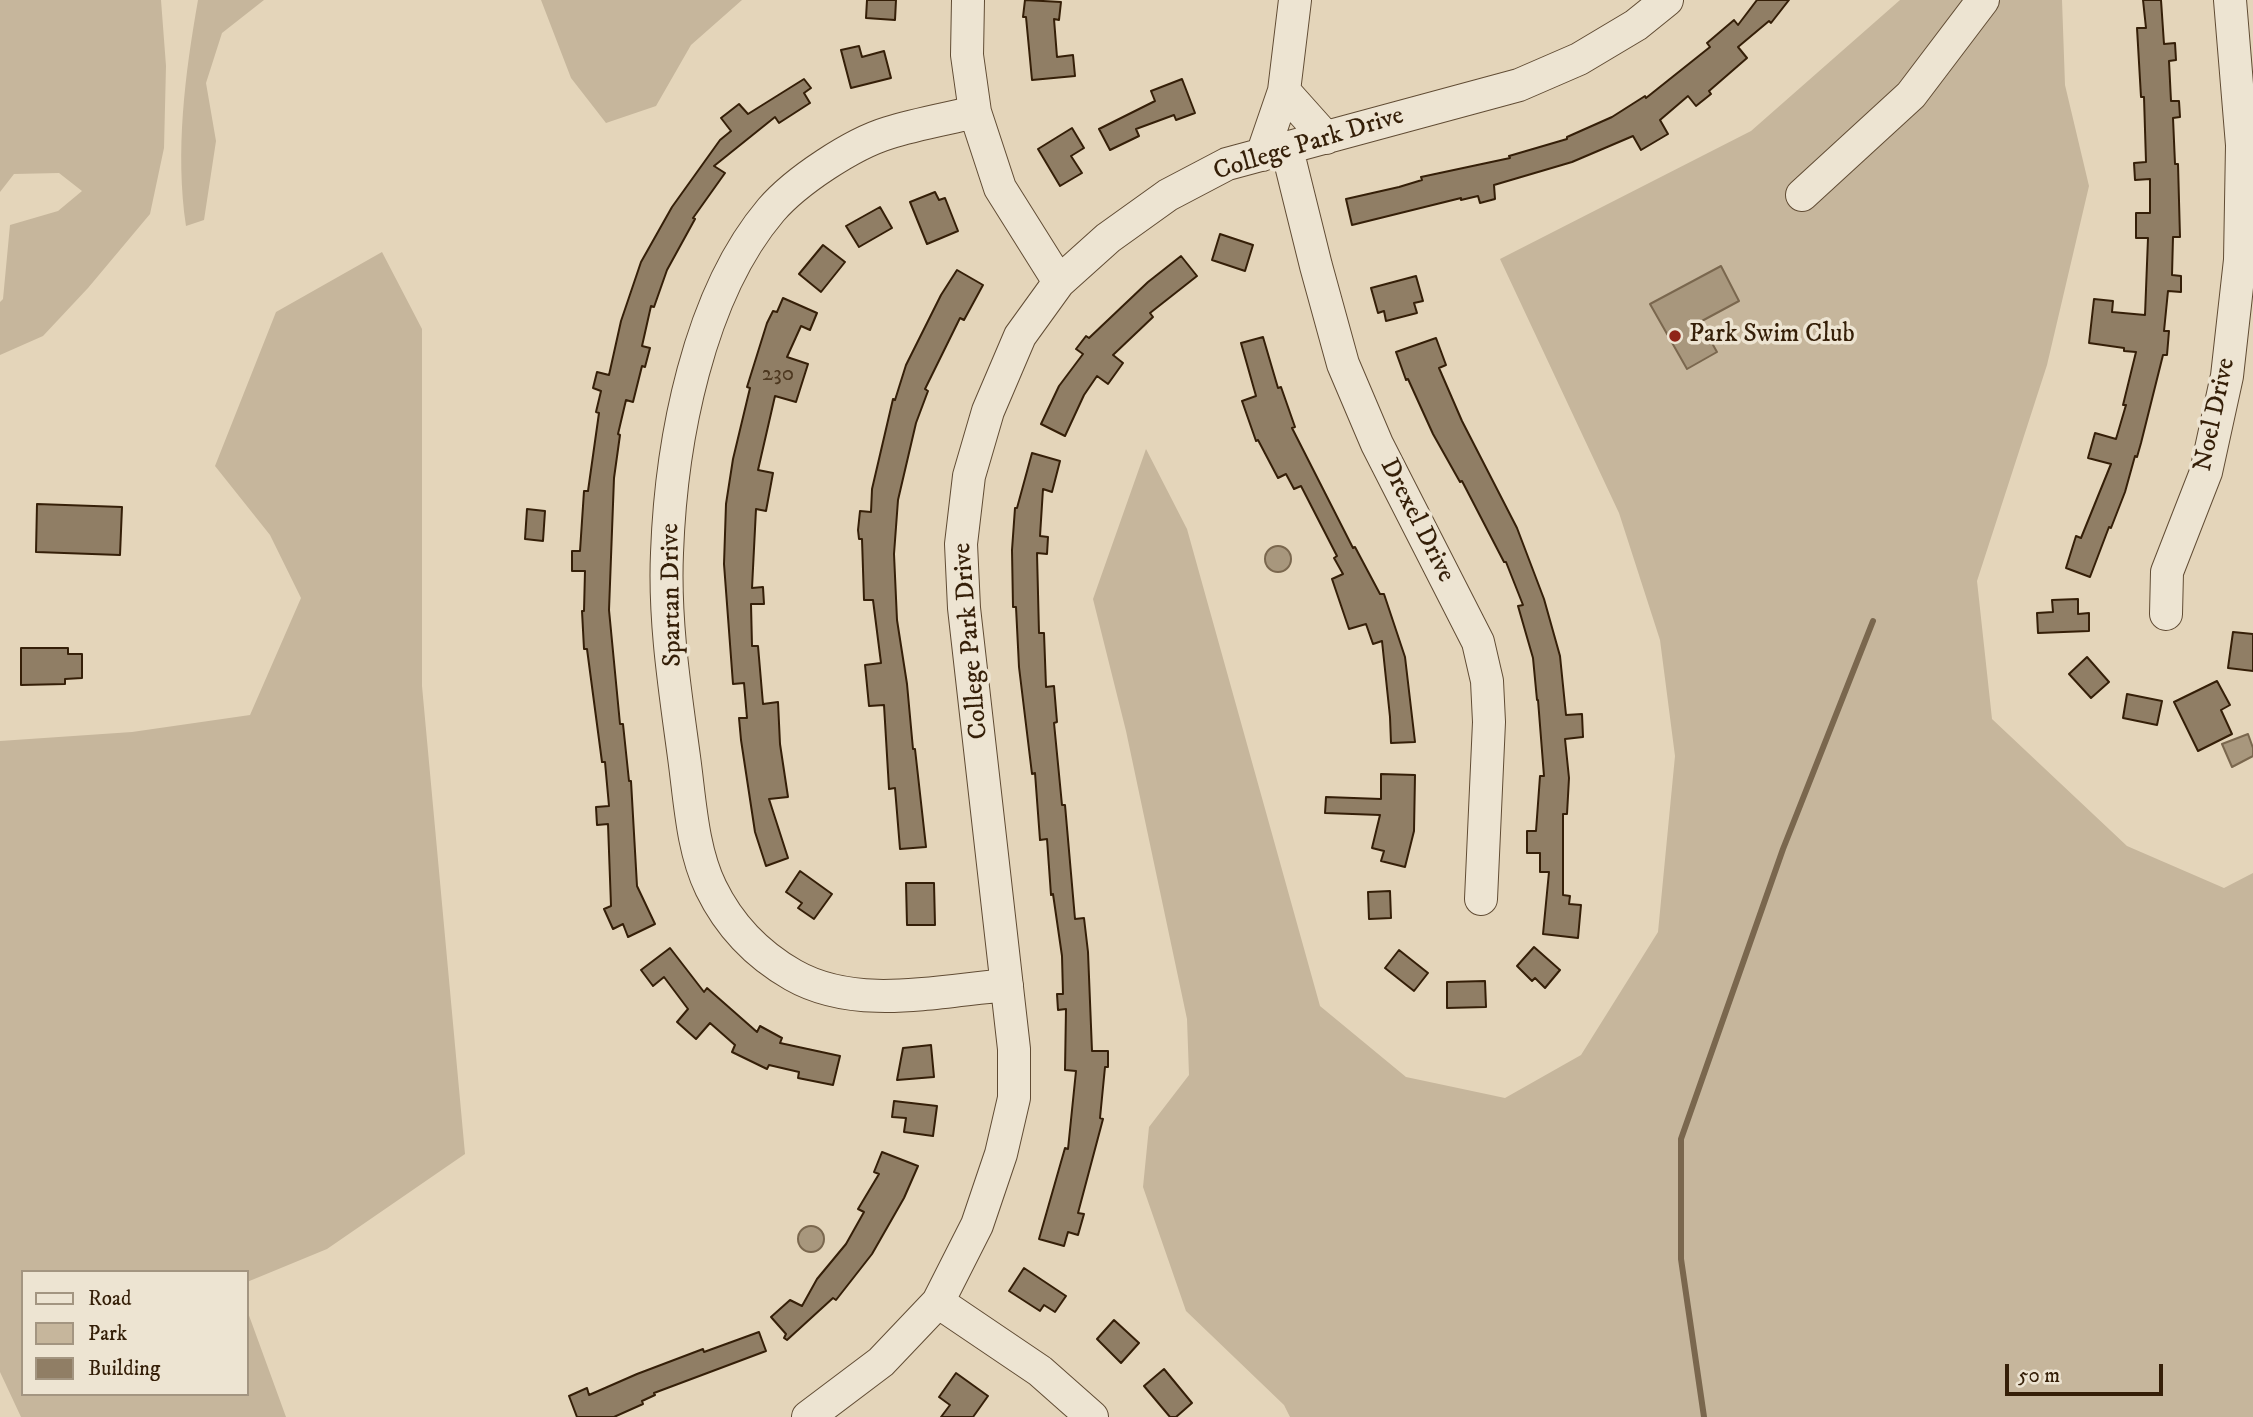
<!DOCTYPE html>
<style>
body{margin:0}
#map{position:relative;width:2253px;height:1417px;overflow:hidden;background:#e4d5ba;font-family:"IM FELL DW Pica",serif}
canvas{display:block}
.legend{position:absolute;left:21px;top:1270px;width:228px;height:126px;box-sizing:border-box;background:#ede4d2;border:2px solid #a39581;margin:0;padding:9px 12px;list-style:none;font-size:21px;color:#351f08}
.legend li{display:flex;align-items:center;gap:14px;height:35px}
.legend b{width:35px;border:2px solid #a39581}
.scale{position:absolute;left:2005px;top:1364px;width:158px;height:32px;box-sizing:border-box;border:4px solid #351f08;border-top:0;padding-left:9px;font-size:21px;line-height:24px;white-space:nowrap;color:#351f08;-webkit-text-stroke:5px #ede4d2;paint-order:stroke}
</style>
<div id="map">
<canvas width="2253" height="1417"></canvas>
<ul class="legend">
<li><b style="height:9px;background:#ede4d2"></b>Road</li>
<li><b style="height:19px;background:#c6b69c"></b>Park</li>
<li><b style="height:19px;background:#907e65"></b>Building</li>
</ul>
<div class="scale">50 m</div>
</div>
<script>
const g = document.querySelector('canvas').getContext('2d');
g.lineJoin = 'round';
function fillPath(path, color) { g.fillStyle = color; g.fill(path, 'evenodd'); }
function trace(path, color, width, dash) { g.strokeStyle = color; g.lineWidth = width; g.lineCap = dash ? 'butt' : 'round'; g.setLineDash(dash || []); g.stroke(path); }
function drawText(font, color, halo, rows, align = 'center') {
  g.font = font + ' "IM FELL DW Pica",serif'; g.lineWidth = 7; g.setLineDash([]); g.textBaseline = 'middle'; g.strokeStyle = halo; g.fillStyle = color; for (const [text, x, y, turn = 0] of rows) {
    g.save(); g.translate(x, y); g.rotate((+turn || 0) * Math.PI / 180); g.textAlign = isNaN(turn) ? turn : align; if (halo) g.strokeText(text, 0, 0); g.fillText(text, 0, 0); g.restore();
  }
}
fillPath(new Path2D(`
 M 0,0 L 161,0 L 166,66 L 164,148 L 150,214 L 88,288 L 43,336 L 0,355 L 0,302 L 3,299 L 10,225 L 58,211 L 82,191 L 59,173 L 14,174 L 0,192 Z
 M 198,0 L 264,0 L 222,33 L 206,83 L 216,141 L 204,220 L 186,226 C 175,151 185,74 198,0 Z
 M 541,0 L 742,0 L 691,45 L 656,106 L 606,123 L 571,78 Z
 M 1900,0 L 2062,0 L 2065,85 L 2089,186 L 2047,365 L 1977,581 L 1992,719 L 2127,846 L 2224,888 L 2253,873 L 2253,1417 L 1290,1417 L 1284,1405 L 1186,1311 L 1143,1187 L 1149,1127 L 1189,1075 L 1187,1019 L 1126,731 L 1093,599 L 1146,449 L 1187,529 L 1320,1006 L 1406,1077 L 1505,1098 L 1581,1055 L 1658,932 L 1675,756 L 1660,640 L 1619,513 L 1500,259 L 1751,131 Z
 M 382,252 L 422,329 L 422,686 L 465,1154 L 327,1249 L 247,1282 L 247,1272 L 23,1272 L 23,1394 L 247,1394 L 247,1310 L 286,1417 L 21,1417 L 0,1372 L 0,741 L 132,732 L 250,715 L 301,598 L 270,535 L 215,466 L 276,312 Z`), '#c6b69c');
const water = new Path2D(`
 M 1721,266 L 1739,301 L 1700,322 L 1717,352 L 1687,369 L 1650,304 Z
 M1265 559a13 13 0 1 1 26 0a13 13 0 1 1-26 0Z
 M 2248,734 L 2253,748 L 2253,756 L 2232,767 L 2222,744 Z
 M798 1239a13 13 0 1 1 26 0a13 13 0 1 1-26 0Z`);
fillPath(water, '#a8977d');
trace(water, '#7a674e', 2);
trace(new Path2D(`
 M 1704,1417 L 1681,1259 L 1681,1139 L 1783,849 L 1873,621`), '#7a674e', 6);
const building = new Path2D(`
 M 867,0 L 896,0 L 895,20 L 866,18 Z
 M 1025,0 L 1061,2 L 1059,20 L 1054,19 L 1057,57 L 1073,55 L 1075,76 L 1032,80 L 1026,17 L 1023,17 Z
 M 1757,0 L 1789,0 L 1771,23 L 1769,21 L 1738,47 L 1747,58 L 1709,91 L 1711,94 L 1696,106 L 1688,96 L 1660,120 L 1668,134 L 1641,150 L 1633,136 L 1572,162 L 1494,185 L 1495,199 L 1480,203 L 1478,196 L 1461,200 L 1461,198 L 1352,225 L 1346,199 L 1399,187 L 1422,180 L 1421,177 L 1510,158 L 1509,156 L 1567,139 L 1567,137 L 1612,117 L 1645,96 L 1646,98 L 1710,47 L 1707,43 L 1734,20 L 1738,25 Z
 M 2143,0 L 2161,0 L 2164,44 L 2175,43 L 2176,60 L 2169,61 L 2171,101 L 2179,101 L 2180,117 L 2173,118 L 2175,164 L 2178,164 L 2180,237 L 2173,237 L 2172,275 L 2181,276 L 2181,292 L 2168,291 L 2164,331 L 2169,331 L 2167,355 L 2163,355 L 2141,443 L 2137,457 L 2135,456 L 2125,492 L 2111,528 L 2109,527 L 2090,577 L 2066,568 L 2076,536 L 2081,538 L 2111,464 L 2088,458 L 2095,433 L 2116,439 L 2126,405 L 2123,405 L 2136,352 L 2124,351 L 2124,348 L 2089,343 L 2094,299 L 2113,301 L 2112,312 L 2145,315 L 2148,238 L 2136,238 L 2136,213 L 2150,213 L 2150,179 L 2135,180 L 2134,163 L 2146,162 L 2144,97 L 2141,97 L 2137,28 L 2146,28 Z
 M 859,46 L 862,57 L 884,51 L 891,78 L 851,88 L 841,50 Z
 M 804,79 L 811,88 L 804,93 L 810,103 L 779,123 L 775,117 L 714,166 L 725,173 L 693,218 L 695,219 L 667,270 L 654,307 L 651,306 L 642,346 L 650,348 L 645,367 L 642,366 L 633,402 L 626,400 L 618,434 L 620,435 L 614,478 L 609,610 L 620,724 L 623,724 L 629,781 L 631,781 L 637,886 L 655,924 L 628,937 L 623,924 L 613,929 L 604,909 L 611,906 L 608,824 L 597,825 L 596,807 L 609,806 L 605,762 L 602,762 L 587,649 L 584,649 L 582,611 L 584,611 L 585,571 L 572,571 L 572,551 L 580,551 L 584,491 L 588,491 L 599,413 L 596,412 L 601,391 L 593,388 L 597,372 L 609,375 L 621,321 L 641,262 L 672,207 L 720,140 L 731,131 L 721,118 L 739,104 L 748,114 Z
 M 1182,79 L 1195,113 L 1176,120 L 1174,115 L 1136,129 L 1139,136 L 1110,150 L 1099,129 L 1155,101 L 1151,91 Z
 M 1072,128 L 1084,148 L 1071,156 L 1082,173 L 1060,186 L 1038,149 Z
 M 935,192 L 939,200 L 945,198 L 958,231 L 927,244 L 910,202 Z
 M 880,207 L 892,228 L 859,247 L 846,226 Z
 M 1220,234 L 1253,245 L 1245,271 L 1212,260 Z
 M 823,245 L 845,262 L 821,292 L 799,274 Z
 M 1181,256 L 1197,276 L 1150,313 L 1153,317 L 1113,355 L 1123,363 L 1108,384 L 1097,376 L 1084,395 L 1065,436 L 1041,424 L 1059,386 L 1083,354 L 1076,349 L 1086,336 L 1089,338 L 1148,282 Z
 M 957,270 L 983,285 L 964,320 L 960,318 L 925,389 L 928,391 L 916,423 L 898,500 L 894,554 L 897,620 L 907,684 L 913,749 L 915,749 L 926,847 L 900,849 L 895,788 L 889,789 L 884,705 L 869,706 L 865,665 L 881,663 L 873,600 L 864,600 L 862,539 L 859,539 L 858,530 L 860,511 L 871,512 L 872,489 L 893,399 L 895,400 L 906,365 L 941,295 Z
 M 1416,276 L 1423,301 L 1414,303 L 1417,313 L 1386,321 L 1384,311 L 1378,313 L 1371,288 Z
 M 783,298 L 817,313 L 810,330 L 801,326 L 787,357 L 808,364 L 796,402 L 775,396 L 758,470 L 773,473 L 766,511 L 756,509 L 752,588 L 763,587 L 764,604 L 751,604 L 752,646 L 758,646 L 763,704 L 778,702 L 780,744 L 788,797 L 769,799 L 788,858 L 766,866 L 755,832 L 741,740 L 739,718 L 747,718 L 744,683 L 733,684 L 724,564 L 726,504 L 733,459 L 750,388 L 747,387 L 767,323 L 773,311 L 777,312 Z
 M 1263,337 L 1278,388 L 1281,387 L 1295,427 L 1292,428 L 1353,548 L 1355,547 L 1380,594 L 1384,594 L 1405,657 L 1415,742 L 1391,743 L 1390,717 L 1382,641 L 1373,644 L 1366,624 L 1349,629 L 1332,579 L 1343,574 L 1334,558 L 1337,556 L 1301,486 L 1294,489 L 1286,474 L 1278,478 L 1258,440 L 1256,441 L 1242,401 L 1256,396 L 1241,343 Z
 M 1436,338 L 1446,365 L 1439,368 L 1462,421 L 1517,528 L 1544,599 L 1560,656 L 1566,715 L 1582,714 L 1583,737 L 1565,739 L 1569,778 L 1567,814 L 1563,814 L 1563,895 L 1570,896 L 1569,904 L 1581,905 L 1578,938 L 1543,934 L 1549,872 L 1540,872 L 1540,853 L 1527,853 L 1527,831 L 1536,831 L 1540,776 L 1544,776 L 1538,700 L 1537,700 L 1533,658 L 1518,606 L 1523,605 L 1506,562 L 1504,562 L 1462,481 L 1460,482 L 1433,434 L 1408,379 L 1406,380 L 1396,352 Z
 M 1032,453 L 1060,461 L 1052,492 L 1043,489 L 1040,536 L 1048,537 L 1047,554 L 1037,553 L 1039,633 L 1044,633 L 1046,687 L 1054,686 L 1057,722 L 1054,723 L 1062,805 L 1065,805 L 1075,919 L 1084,918 L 1088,952 L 1092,1051 L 1108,1051 L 1108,1067 L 1105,1067 L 1100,1118 L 1103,1119 L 1078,1213 L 1084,1214 L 1078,1235 L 1068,1232 L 1064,1246 L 1039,1239 L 1065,1148 L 1068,1149 L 1076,1071 L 1065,1070 L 1066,1009 L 1058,1010 L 1057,994 L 1063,994 L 1062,956 L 1053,894 L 1051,895 L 1047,839 L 1040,840 L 1035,773 L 1032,774 L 1019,667 L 1016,607 L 1013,607 L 1012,550 L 1015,508 L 1017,508 Z
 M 37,504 L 122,507 L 120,555 L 36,552 Z
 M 527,509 L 545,511 L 543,541 L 525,539 Z
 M 2078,599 L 2078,614 L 2089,613 L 2089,631 L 2038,633 L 2037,613 L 2053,612 L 2052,600 Z
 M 2233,632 L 2253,634 L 2253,671 L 2228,668 Z
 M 21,648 L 68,648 L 68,654 L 82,654 L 82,678 L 65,679 L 65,684 L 21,685 Z
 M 2087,657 L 2109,682 L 2091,698 L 2069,674 Z
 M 2217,681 L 2230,705 L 2221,710 L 2232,734 L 2198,751 L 2174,702 Z
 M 2127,694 L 2162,701 L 2157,725 L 2123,718 Z
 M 1381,774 L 1415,775 L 1414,831 L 1405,867 L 1381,861 L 1384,851 L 1372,848 L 1380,815 L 1325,813 L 1326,797 L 1381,799 Z
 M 800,871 L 832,894 L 814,919 L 798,908 L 802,903 L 786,892 Z
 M 906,883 L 934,883 L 935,925 L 907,925 Z
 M 1390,891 L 1391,918 L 1369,919 L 1368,892 Z
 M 1534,947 L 1560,970 L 1545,988 L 1535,978 L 1532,981 L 1517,966 Z
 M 670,948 L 704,992 L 707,988 L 757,1032 L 760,1026 L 782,1038 L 780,1043 L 840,1056 L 833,1085 L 798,1078 L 799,1072 L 769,1065 L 767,1069 L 732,1052 L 735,1045 L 710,1023 L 696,1039 L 677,1022 L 688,1009 L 664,977 L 653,986 L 641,970 Z
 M 1399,950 L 1428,973 L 1414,991 L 1385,968 Z
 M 1485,981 L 1486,1007 L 1447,1008 L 1447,982 Z
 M 931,1045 L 934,1077 L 897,1080 L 903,1048 Z
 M 894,1101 L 937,1106 L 933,1136 L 904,1132 L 906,1118 L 892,1117 Z
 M 882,1152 L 918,1166 L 904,1198 L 872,1254 L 836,1300 L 833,1298 L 787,1340 L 784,1338 L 786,1334 L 771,1317 L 790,1300 L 802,1306 L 817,1279 L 846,1244 L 864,1212 L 858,1209 L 879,1174 L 874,1172 Z
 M 1024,1268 L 1066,1296 L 1055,1312 L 1044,1305 L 1040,1311 L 1009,1291 Z
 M 1114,1320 L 1139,1343 L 1121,1363 L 1097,1339 Z
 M 759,1332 L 766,1351 L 654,1393 L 655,1395 L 642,1401 L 643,1404 L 614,1417 L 577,1417 L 569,1396 L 587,1388 L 589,1395 L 637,1374 L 703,1349 L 704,1352 Z
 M 1164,1369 L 1192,1403 L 1176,1417 L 1170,1417 L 1144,1386 Z
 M 956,1373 L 988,1396 L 973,1417 L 941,1417 L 950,1405 L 939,1397 Z`);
fillPath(building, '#907e65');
trace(building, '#351f08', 2);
const minor = new Path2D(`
 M 968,0 L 967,55 L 975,112 L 1000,188 L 1059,282
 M 1284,91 L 1295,0
 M 975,112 C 946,119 916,124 888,133 C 852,144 796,181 771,210 C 698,296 671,442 667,553 C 664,621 675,690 684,757 C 690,800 692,849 711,888 C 729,925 758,955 793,975 C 856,1011 938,991 1007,985
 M 1287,149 L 1316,266 L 1343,364 L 1377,444 L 1478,642 L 1487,681 L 1489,722 L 1481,899
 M 1262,155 L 1284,91 L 1326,138
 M 1802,195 L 1911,95 L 1983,0
 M 2166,614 L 2167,572 L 2206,472 L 2227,376 L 2240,260 L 2242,145 L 2230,0
 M 938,1302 L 1040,1371 L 1092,1417
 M 808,1417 L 881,1362 L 938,1302 L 977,1225 L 1001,1154 L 1014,1098 L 1014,1049 L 964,608 L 961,544 L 969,476 L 988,411 L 1020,336 L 1059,282 L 1108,238 L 1168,195 L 1227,164 L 1519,85 L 1579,59 L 1636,25 L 1667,0`);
trace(minor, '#614c34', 34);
trace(minor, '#ede4d2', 32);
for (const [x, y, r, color] of [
 [1675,336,7,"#8f2418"]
]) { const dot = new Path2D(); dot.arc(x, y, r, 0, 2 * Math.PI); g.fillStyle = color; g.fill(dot); trace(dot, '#ede4d2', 2.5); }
drawText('23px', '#4c371f', null, [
 ["230",778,375]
]);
drawText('26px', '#351f08', '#ede4d2', [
 ["College Park Drive",1309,145,-17],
 ["Noel Drive",2216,415,-78],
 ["Drexel Drive",1416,521,63],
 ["Spartan Drive",673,595,-91],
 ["College Park Drive",972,641,-95]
]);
drawText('26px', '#351f08', '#ede4d2', [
 ["Park Swim Club",1689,336]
], 'left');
</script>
